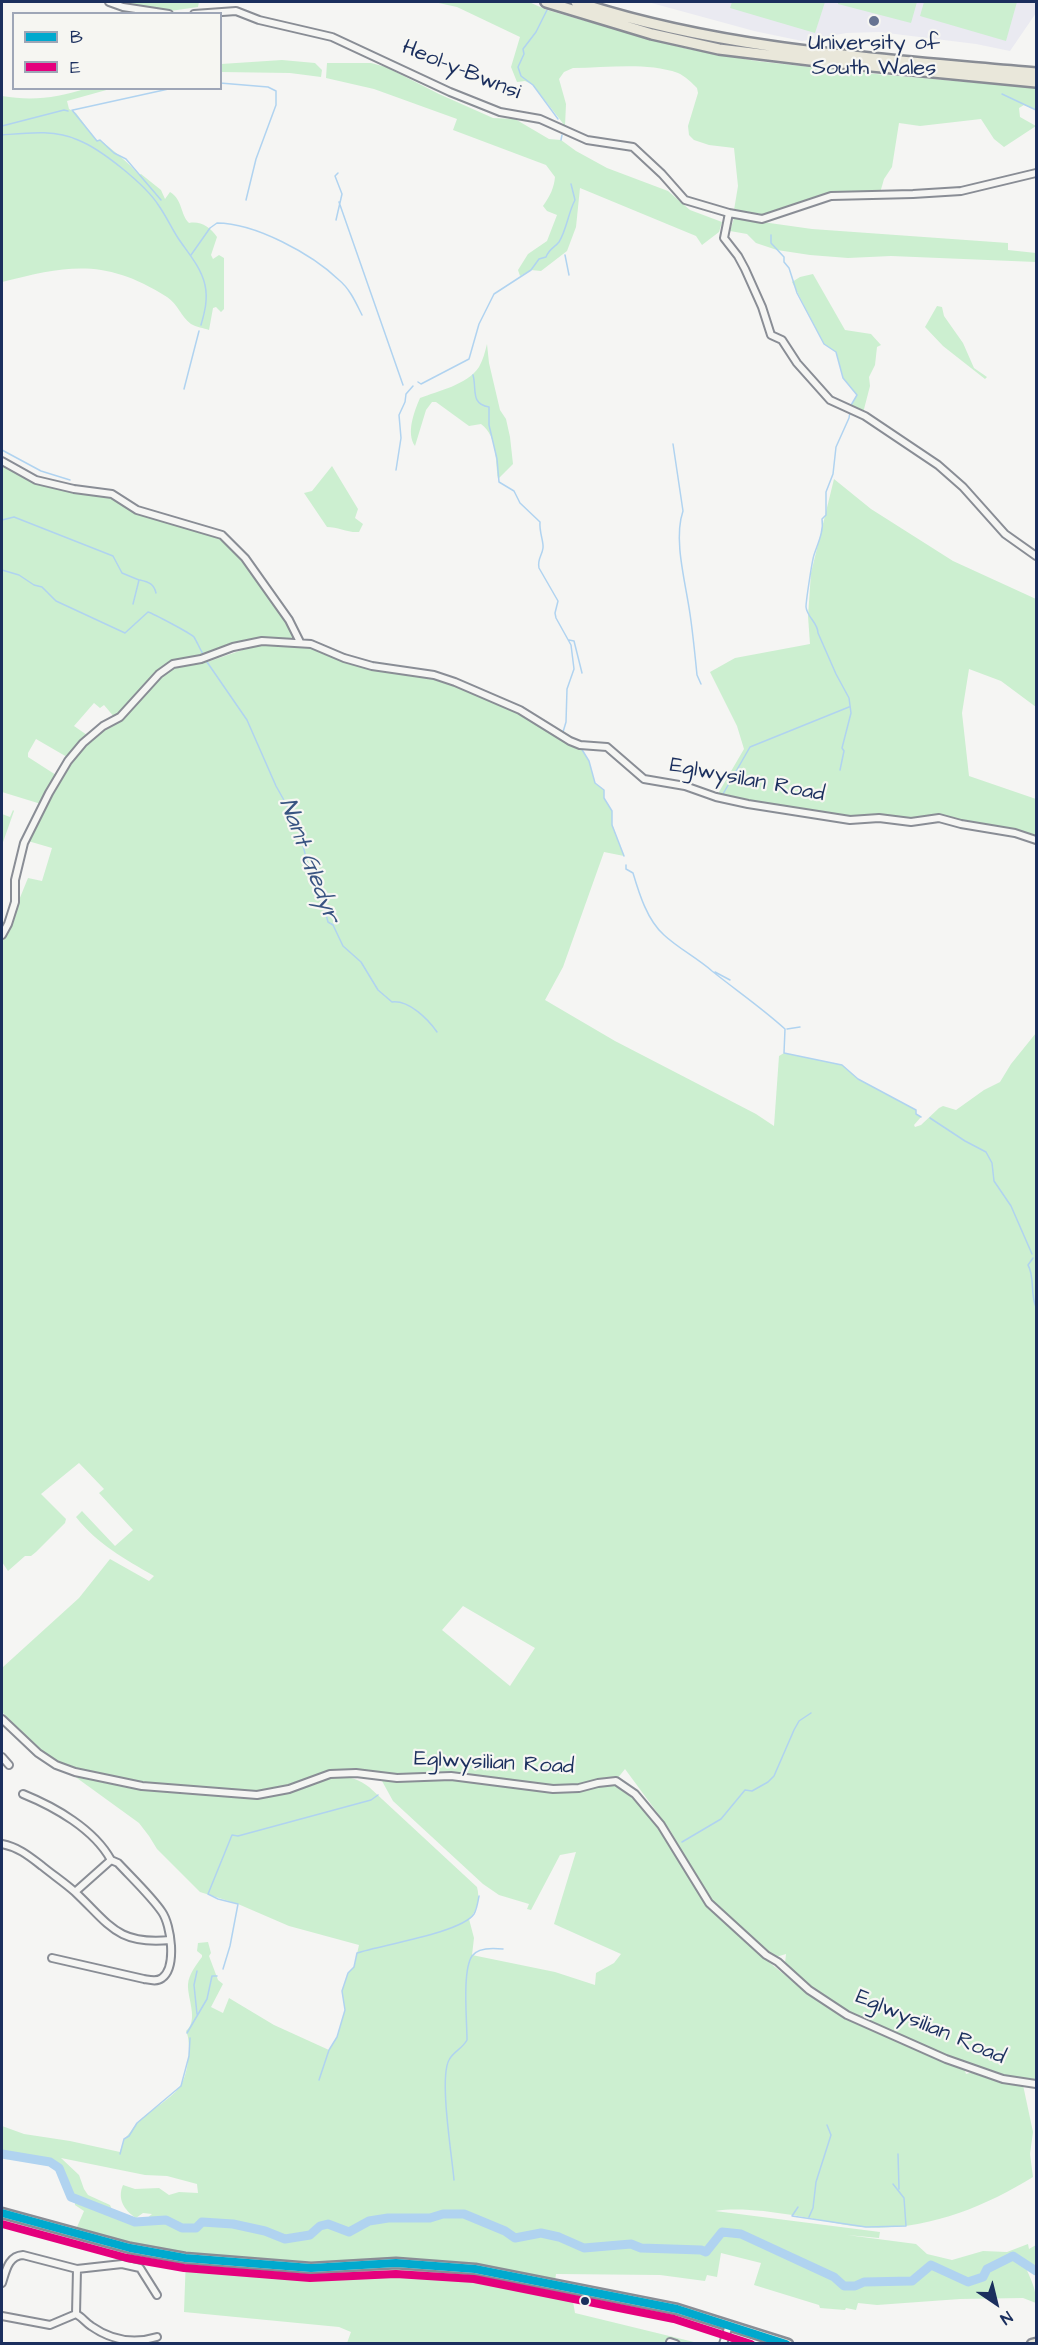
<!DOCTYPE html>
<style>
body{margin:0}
#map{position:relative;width:1038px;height:2345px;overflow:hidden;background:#f5f5f3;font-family:"Architects Daughter",sans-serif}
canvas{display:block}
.frame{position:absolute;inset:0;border:3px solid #1b2f5e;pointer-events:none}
.legend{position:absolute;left:12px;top:12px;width:210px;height:78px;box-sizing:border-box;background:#f6f6f2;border:2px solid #9ea6b7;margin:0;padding:8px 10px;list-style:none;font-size:18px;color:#1b2f5e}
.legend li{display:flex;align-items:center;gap:12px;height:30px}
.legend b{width:30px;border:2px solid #9ea6b7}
.north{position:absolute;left:966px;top:2273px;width:60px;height:60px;-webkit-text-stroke:4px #f6f6f2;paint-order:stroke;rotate:145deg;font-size:16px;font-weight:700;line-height:24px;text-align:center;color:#1b2f5e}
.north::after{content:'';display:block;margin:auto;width:21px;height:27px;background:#1b2f5e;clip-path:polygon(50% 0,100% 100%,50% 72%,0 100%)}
</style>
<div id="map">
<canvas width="1038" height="2345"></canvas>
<div class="frame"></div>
<ul class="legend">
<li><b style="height:8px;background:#00a9ce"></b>B</li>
<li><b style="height:8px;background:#e5007d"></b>E</li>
</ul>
<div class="north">N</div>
</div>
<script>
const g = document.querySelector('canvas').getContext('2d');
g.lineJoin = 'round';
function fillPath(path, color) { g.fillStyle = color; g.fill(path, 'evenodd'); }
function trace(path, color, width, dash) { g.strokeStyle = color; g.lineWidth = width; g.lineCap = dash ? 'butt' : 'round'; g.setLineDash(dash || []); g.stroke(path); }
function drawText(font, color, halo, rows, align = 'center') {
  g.font = font + ' "Architects Daughter",sans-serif'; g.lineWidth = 4.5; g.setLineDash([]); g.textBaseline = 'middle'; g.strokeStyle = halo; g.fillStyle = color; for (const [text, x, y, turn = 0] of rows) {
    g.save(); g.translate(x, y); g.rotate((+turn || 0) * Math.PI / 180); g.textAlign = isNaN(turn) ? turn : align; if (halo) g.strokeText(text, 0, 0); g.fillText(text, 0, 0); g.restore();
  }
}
fillPath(new Path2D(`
 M 648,2 L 1036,2 L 1036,13 L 1010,51 L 976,44 L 879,32 L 846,33 L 802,41 L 754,31 Z`), '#eaeaf1');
fillPath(new Path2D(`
 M 119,2 L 199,2 L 198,7 L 170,11 Z
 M 434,2 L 529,2 L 547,10 L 649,39 L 688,49 L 756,61 L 864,73 L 1036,88 L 1036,110 L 1024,105 L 1019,108 L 1020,117 L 1036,126 L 1004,147 L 994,139 L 981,119 L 920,126 L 899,123 L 892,167 L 884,179 L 880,193 L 846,192 L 810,199 L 767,215 L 734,210 L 738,186 L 734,148 L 709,145 L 694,140 L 689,135 L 688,126 L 698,93 L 697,88 C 692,83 685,76 678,73 C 646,62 607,68 573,68 L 564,72 L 559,79 L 566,104 L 565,126 L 533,85 L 525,81 L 517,82 L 511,67 L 520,37 L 457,7 Z
 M 732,2 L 825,2 L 815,33 L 730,8 Z
 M 838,2 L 917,2 L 911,23 L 838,4 Z
 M 924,2 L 1017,2 L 1006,41 L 920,16 Z
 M 282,60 L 315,63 L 322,70 L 321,77 L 290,73 L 221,72 L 221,64 Z
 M 327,63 L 371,63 L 386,67 L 439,94 L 493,118 L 515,119 L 549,139 L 561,140 L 576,151 L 607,168 L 668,191 L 690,210 L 722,222 L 719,232 L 702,245 L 696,236 L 580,188 L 576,227 L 567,251 L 541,271 L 531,270 L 520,276 L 518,270 L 528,254 L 547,241 L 557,215 L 547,211 L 543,206 C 550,196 554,188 555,177 L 546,165 L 453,130 L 457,119 L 374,89 L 326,78 Z
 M 87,88 L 110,89 L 67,101 L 69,109 L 76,113 L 96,140 L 100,140 C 114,151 127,161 139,175 L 141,174 L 161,190 L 165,199 L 170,192 C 183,200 180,214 189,223 C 201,221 210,227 217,237 L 211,255 L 213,259 L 219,255 L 224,258 L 224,309 L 221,312 L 216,307 L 213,308 L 209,330 C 204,328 196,327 191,324 C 181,317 178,304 167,297 C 106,258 68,265 2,282 L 2,96 C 32,101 58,98 87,88 Z
 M 734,218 L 812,229 L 1008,243 L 1008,250 L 1036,253 L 1036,262 L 891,256 L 848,258 L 810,255 L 777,250 L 756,243 L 747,234 L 730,231 Z
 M 813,274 L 845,330 L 871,334 L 881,345 L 877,347 L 875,365 L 869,377 L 870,386 L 863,413 L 850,407 L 857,395 L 843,378 L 836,352 L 824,344 L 792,282 L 800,277 Z
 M 937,306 L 942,307 L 944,316 L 963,343 L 974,368 L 987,377 L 985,379 L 943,346 L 925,327 Z
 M 487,344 L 489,363 L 500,410 L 506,419 L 510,437 L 513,464 L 498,479 C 495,460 498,437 481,424 L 469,426 L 436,402 L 432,402 L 426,410 L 415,446 C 406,433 414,412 420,398 C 438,391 467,385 479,367 C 483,360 485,352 487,344 Z
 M 2,465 L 45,485 L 115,497 L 170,522 L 219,537 L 232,546 L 241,557 L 295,635 L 290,639 L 260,639 L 238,643 L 198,657 L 167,664 L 115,718 L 104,705 L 100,708 L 94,703 L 74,726 L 87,735 L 67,757 L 36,739 L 28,753 L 28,757 L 56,775 L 41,804 L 2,792 Z
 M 332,466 L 358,509 L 355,518 L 363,524 L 359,532 C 348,533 338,527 327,527 L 304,493 L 312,491 Z
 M 834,479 L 871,509 L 953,561 L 1036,599 L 1036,707 L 1001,681 L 969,669 L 962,713 L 969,776 L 1036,799 L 1036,842 L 1023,836 L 939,818 L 911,822 L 850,820 L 716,797 L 744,749 L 737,726 L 710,672 L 735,658 L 810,644 L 808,616 L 811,573 Z
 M 281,643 L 286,645 L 299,644 L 363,666 L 423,675 L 449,683 L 507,706 L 559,738 L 581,748 L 589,761 L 595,783 L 604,790 L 604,798 L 612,811 L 612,824 L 624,856 L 604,852 L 563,967 L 545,1000 L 615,1041 L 756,1114 L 774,1126 L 779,1056 L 784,1053 L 842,1065 L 858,1079 L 916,1110 L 916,1114 L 921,1117 L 914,1125 L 915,1127 L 921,1125 L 939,1108 L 943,1106 L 956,1110 L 984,1090 L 1000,1082 L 1011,1064 L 1036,1033 L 1036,2081 C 1024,2079 1012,2078 1000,2076 C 967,2069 936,2050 906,2037 C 864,2019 814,2001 785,1963 L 786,1954 L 776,1957 L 752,1940 L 711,1902 L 670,1830 L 625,1769 L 617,1779 L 608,1777 L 568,1786 L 545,1786 L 489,1778 L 391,1776 L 345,1771 L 325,1772 L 291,1787 L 262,1792 L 146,1784 L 66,1767 L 44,1755 L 2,1712 L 2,1666 L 3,1667 L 79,1598 L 110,1559 L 149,1581 L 154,1576 C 125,1559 97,1544 76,1517 L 82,1511 L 115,1546 L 133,1530 L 99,1493 L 104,1489 L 79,1463 L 41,1494 L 66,1519 L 65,1523 L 36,1552 L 31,1556 L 25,1556 L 8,1571 L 2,1562 L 2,942 L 28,878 L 42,881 L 52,848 L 28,841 L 60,777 L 75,756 L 85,744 L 101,731 L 123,718 L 143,694 L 168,670 L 176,666 L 207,662 L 260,644 ZM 463,1606 L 535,1648 L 510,1686 L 442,1630 Z
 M 13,810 L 14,811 L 2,845 L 2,814 L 10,817 Z
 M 70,1773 C 114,1782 157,1794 201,1794 C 223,1794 244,1800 265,1797 C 301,1792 336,1761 369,1787 L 477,1887 C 480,1898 478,1910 469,1919 L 474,1938 L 472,1955 L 555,1972 L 595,1985 L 596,1973 L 614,1963 L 621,1954 L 554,1924 L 576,1852 L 560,1855 L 531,1910 L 527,1909 L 529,1904 L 499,1895 L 483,1884 L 393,1801 L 382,1781 L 382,1779 L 452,1778 L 525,1789 L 560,1791 L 588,1790 L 607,1784 L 616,1785 L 643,1807 L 655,1822 L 703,1899 L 770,1963 L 808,1994 L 851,2021 L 903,2042 L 904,2045 L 969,2070 L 965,2071 L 966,2074 L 973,2072 L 1023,2085 L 1033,2132 L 1030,2154 L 1033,2177 C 978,2211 912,2236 846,2225 C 808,2218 751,2205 715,2211 L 880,2232 L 879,2238 L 847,2235 L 916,2244 L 927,2254 L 952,2260 L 983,2251 L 1007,2252 L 1028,2244 L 1029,2249 L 1036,2245 L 1036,2266 L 1031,2267 L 1024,2263 C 1030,2279 1036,2286 1036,2303 L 1023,2298 L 960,2299 L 877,2305 L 858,2303 L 856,2310 L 846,2308 L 845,2310 L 820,2308 L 819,2305 L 754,2285 L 761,2263 L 721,2253 L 717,2277 L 707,2275 L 705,2281 L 660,2275 L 556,2274 L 555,2281 L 570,2284 L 575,2313 L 698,2343 L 347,2343 L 351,2332 L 339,2327 L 184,2312 L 186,2256 L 259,2260 L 173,2252 L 138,2245 L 77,2227 L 84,2211 L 75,2205 L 75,2199 L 67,2190 L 59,2168 L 50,2162 L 2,2154 L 2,2126 L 24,2134 L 70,2141 L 120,2152 L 124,2139 C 130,2134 132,2128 138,2122 C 149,2111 174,2097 181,2085 C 188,2074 192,2043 186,2031 C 199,2020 187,1998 188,1984 C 189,1974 196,1965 202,1957 L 202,1955 L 197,1951 L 198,1943 L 208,1942 L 211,1953 L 209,1956 L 218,1980 L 223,1984 L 211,2007 L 223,2013 L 229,1998 L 274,2025 L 329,2050 L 337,2037 L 345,2010 L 342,1991 L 348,1973 L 354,1967 L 359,1945 L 289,1926 L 238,1904 L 200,1892 L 157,1849 L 149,1836 L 139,1823 ZM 61,2158 L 145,2175 L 167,2176 L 197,2184 L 198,2193 L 179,2192 L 169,2195 L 159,2188 L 135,2189 L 123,2185 C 117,2199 124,2210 136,2218 L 143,2213 L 152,2214 C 138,2227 130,2220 114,2214 L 110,2205 L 88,2195 L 84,2189 L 79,2175 ZM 420,2259 L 471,2264 L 541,2278 L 397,2261 L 327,2265 L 303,2263 Z`), '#ccefd0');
trace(new Path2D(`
 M 547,10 L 536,32 L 523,49 L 524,54 L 518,67 L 521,76 L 533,85 L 558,119
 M 220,83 L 268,87 L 276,91 L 276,105 L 256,159 L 246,200
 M 1002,94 L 1036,110
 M 72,110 L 97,141 L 100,140 L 114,153 L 126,159 L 161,200
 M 73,110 L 173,88
 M 2,126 L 64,110 L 68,111
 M 2,135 C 26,133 55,129 78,140 C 101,149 146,185 159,206 C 166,216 171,227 178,238 C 188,253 201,267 205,285 C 208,299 205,311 201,325
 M 561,140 L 562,135
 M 339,202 L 403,385
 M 336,220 L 342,194 L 335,176 L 338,173
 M 771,235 L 771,243 L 784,257 L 784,262 L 789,268 L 797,293 L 824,344 L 836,352 L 843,378 L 857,395 L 850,407
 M 191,255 L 210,228 L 217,223 C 255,223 312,254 339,280 C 350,289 356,303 362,315
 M 565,255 L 569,275
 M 473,375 C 477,389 470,404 489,407 L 489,425 L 497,459 L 499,482 L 514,491 L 520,503 L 540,522 C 539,532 544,542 543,548 C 542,556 537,559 539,568 L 558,601 L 555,613 L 556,618 L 571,645 L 574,669 L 567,689 L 566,722 L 563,732
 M 418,382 L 421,384 L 469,359 L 479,324 L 494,294 L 531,270 L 539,259 L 546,257 C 549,249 554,248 559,242 C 567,229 568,213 575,200 L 571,184
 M 184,389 L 199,331
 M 673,444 L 683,511 C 673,540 686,584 690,614 C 693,634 695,655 697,675 L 701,684
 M 2,450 L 41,471 L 70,480
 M 396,470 L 401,438 L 399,415 L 405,402 L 406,394 L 413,386
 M 2,520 L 14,517 L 113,556 L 122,573 L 139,580 L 133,604
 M 2,570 L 19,575 L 34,585 L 42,587 L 56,601 L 125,633 L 148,612 C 154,614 190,633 194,637 C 197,642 200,649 203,654
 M 140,580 C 149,582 154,584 156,593
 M 569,640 L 574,641 L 582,673
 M 207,662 L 247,720 L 276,786 L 298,825 L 310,874 L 319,889 L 328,922 L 333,925 L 343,946 L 361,962 L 378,990 L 392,1002 C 409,1000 428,1019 437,1032
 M 581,748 L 589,761 L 595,783 L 604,790 L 604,798 L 612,811 L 612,825 L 624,856
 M 840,770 L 844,751 L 842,748 L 851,713 L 849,698 L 836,674 L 818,633 C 818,623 807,617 806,607 C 806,601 812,561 814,555 C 818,543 824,531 822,519 L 826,515 L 826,492 L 833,474 L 836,447 L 849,418 L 850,412
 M 723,794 L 750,747 L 849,707
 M 626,865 L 626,869 L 633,873 C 639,893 647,920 664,935 C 678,948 697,958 712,971 C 737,991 762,1008 785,1029 L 784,1053 L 842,1065 L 858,1079 L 916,1110 L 916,1114 L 921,1117
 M 715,972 L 730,980
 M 787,1029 L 800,1027
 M 930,1118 L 965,1141 L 986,1152 L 992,1163 L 994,1181 L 1011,1206 L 1032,1254
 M 1033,1258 L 1028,1265 C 1035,1277 1030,1294 1036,1307
 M 682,1842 L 721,1819 L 745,1790 L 752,1791 L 768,1782 L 774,1776 L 794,1730 L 799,1721 L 811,1713
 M 223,1969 L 230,1946 L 238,1904 L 218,1899 L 208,1894 L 232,1835 L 238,1836 L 371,1800 L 378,1795
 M 197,2014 L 194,1985 L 197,1971
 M 187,2033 L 207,1999 L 212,1976 L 217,1976
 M 319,2080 L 329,2050 L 337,2037 L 345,2010 L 342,1991 L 348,1973 L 354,1967 L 357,1953 C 380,1945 461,1933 474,1914 C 477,1909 478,1901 479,1896
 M 120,2154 L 124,2139 L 129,2136 L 137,2123 L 181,2086 L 189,2056 L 190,2038
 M 898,2154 L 899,2189
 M 454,2180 C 452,2156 439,2078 449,2060 C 453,2052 462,2049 467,2040 C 467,2020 462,1971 472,1956 C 478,1947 494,1948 503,1949
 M 798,2207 L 792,2216 L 866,2227 L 906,2226 L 904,2198 L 893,2184
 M 809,2217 L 813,2208 L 816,2182 L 831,2135 L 827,2125`), '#b0d3f0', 1.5);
trace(new Path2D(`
 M 2,2154 L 50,2162 L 59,2168 L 71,2197 L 135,2222 L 166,2220 L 182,2228 L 196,2228 L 202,2222 L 233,2224 L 265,2231 L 285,2239 L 310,2235 L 320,2226 L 328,2224 L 349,2232 L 369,2221 L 388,2218 L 430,2218 L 443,2214 L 464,2214 L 505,2231 L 515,2238 L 541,2233 L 559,2237 L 584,2248 L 631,2244 L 641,2248 L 701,2250 L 706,2252 L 722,2232 L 741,2234 L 834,2277 L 844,2286 L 855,2286 L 864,2282 L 912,2281 L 931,2265 L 968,2282 L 983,2277 L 987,2269 L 1013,2256 L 1036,2271`), '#b0d3f0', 9);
const minor = new Path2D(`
 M 109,2 L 123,7 L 169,14
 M 194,14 L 236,11 L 259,20 L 332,37 L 450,92 L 500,112 L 540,119 L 587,140 L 633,147 L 662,174 L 685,200 L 729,213
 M 1036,173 L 961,191 L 913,194 L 831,196 L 762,219 L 729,213 L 724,238 L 738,256 L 745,269 L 762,307 L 771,335 L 782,340 L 797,363 L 830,400 L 865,416 L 938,465 L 963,487 L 1005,534 L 1036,556
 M 2,461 L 36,480 L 74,489 L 112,494 L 137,510 L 222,535 L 245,558 L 289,620 L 300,642
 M 2,935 L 8,924 L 15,902 L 15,880 L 24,843 L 49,793 L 68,761 L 83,743 L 103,726 L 120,717 L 159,674 L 173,664 L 201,659 L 233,647 L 262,641 L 311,644 L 344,658 L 372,666 L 434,675 L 455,682 L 520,710 L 570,741 L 580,745 L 607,747 L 644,779 L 685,786 L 716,797 L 748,804 L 850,820 L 879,818 L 911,822 L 939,818 L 961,824 L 1015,833 L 1036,840
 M 2,1719 L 38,1753 L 56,1765 L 75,1772 L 142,1786 L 257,1795 L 289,1789 L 330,1774 L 356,1773 L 397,1778 L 451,1776 L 553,1789 L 579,1788 L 598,1783 L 616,1781 L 635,1794 L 661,1825 L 709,1903 L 766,1955 L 778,1962 L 809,1990 L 847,2015 L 946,2059 L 1003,2079 L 1036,2084
 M 2,1757 L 9,1765
 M 23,1794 C 55,1807 94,1829 111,1860
 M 2,1844 C 18,1847 29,1856 42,1866 C 53,1875 65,1883 75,1892 C 110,1925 117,1945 170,1940
 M 52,1958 L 144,1979 C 150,1980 157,1982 162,1978 C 177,1967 171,1925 162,1912 C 152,1897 131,1877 118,1863 L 111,1860 L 75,1892
 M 2,2283 C 6,2271 8,2256 23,2255 L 77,2269 L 122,2264 L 140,2268 L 157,2295
 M 76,2314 C 82,2317 85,2322 91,2326 C 111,2340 134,2344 157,2337
 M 76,2314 L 77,2269
 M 2,2316 L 50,2325 L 76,2314
 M 670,2342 L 676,2344
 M 723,2344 L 729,2325`);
const major = new Path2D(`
 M 2,2213 L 130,2248 L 185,2258 L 311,2268 L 396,2263 L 475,2269 L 677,2309 L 788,2344
 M 1032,2344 L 1036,2343`);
const highway = new Path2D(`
 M 546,2 L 652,34 L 719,49 L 810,60 L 1036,82
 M 576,2 C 724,51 882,59 1036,73`);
trace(minor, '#898d95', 10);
trace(major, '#898d95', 13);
trace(highway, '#898d95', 14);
trace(minor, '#f5f5f3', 6);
trace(major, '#e9e7da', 8);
trace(highway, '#e9e7da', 9);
trace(new Path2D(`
 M 2,2213 L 130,2248 L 185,2258 L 311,2268 L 396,2263 L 475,2269 L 677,2309 L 786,2344`), '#00a9ce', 8);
trace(new Path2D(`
 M 2,2224 L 127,2258 L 184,2268 L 310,2278 L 396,2274 L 474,2279 L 674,2319 L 751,2344`), '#e5007d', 8);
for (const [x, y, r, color] of [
 [874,21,6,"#677492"],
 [585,2301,5,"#1b2f5e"]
]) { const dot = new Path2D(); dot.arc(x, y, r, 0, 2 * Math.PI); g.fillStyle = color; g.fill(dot); trace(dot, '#f6f6f2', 2); }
drawText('22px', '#1b2f5e', '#f6f6f2', [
 ["University of",874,44],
 ["South Wales",874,69]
]);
drawText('22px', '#1b2f5e', '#f6f6f2', [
 ["Heol-y-Bwnsi",461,71,22],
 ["Eglwysilan Road",747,781,11],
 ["Eglwysilian Road",494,1764,3],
 ["Eglwysilian Road",930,2028,23]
]);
drawText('italic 24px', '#395482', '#f6f6f2', [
 ["Nant Gledyr",308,861,69]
]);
</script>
